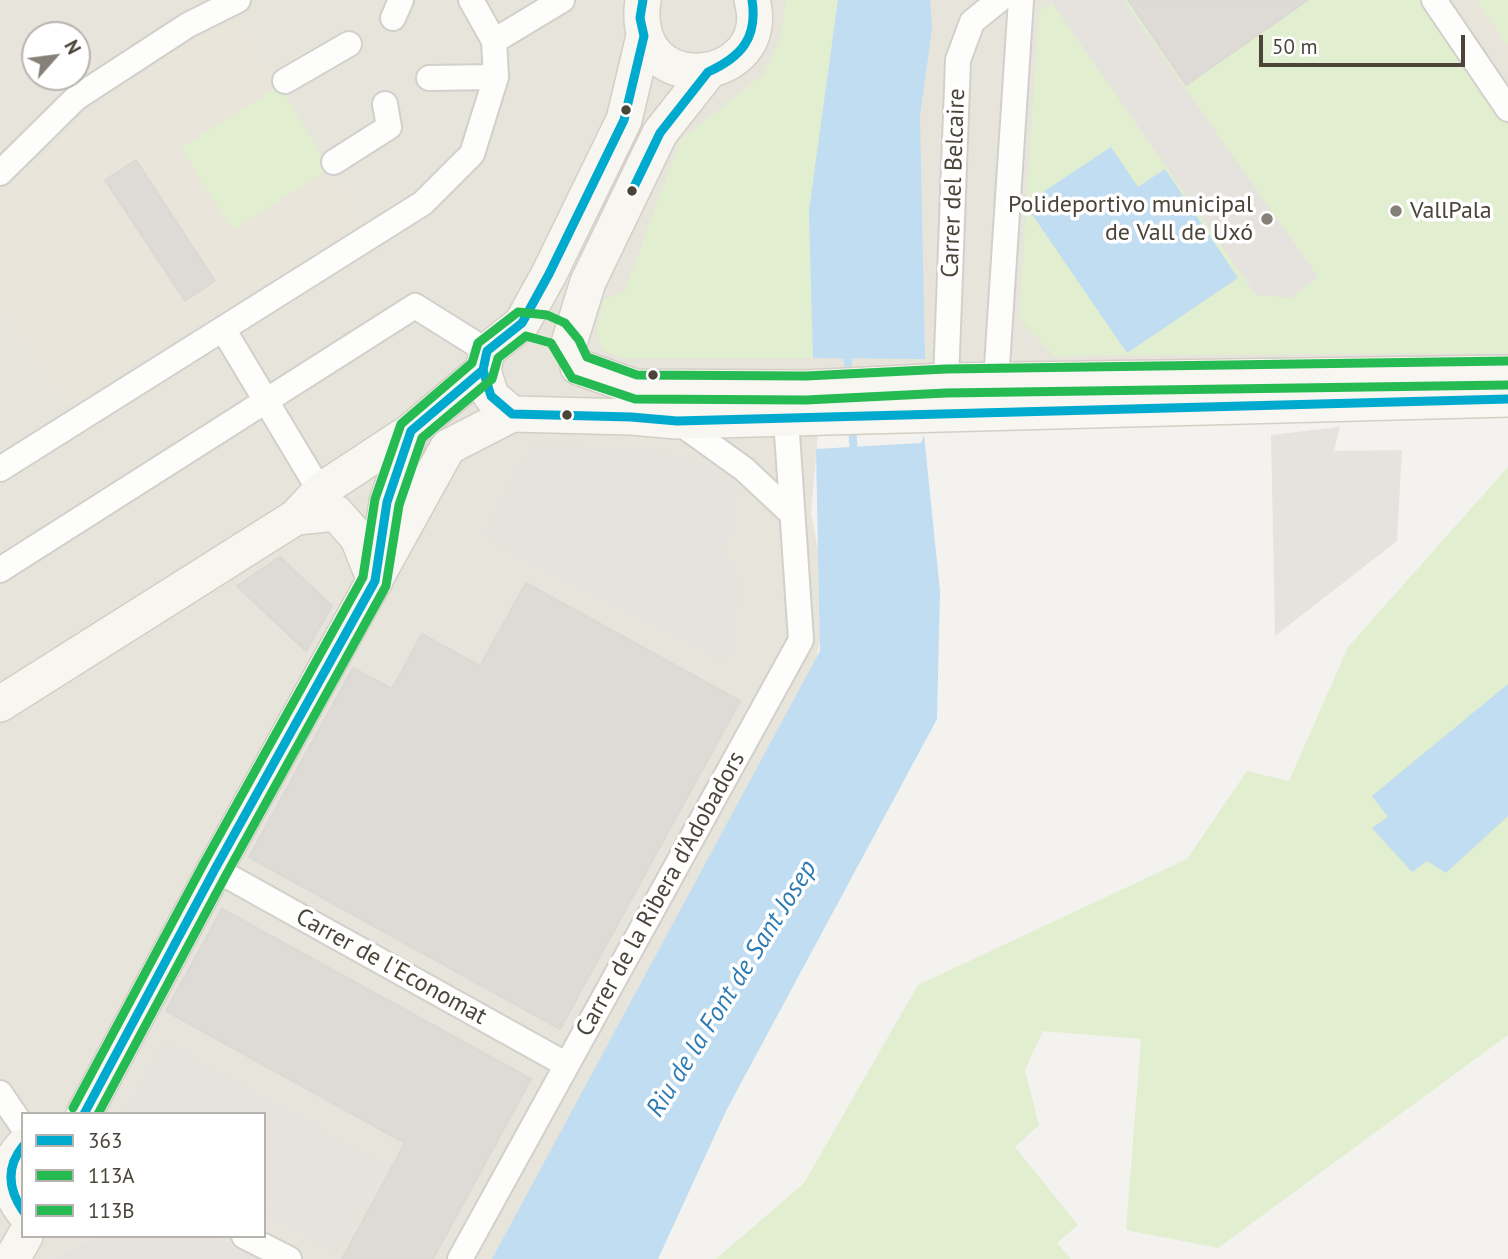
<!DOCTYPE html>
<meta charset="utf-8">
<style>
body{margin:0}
#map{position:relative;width:1508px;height:1259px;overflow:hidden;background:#f4f2ee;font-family:"PT Sans",sans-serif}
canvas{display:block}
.legend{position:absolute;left:21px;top:1112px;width:245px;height:126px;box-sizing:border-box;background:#fff;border:2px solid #b7b4b0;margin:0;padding:9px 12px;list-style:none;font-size:21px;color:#4b4439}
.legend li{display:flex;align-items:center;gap:14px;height:35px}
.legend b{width:35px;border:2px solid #b7b4b0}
.north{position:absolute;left:21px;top:21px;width:70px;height:70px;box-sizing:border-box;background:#fff;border:2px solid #b7b4b0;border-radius:50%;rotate:62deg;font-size:19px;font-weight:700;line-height:28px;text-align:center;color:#4b4439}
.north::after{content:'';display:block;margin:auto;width:24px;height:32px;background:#868178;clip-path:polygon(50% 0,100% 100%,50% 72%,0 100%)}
.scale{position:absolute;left:1259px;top:35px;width:206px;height:32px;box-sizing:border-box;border:4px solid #4b4439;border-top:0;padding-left:9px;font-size:21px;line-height:24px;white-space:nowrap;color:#4b4439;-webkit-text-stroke:5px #fff;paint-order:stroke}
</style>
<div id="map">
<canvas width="1508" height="1259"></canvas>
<ul class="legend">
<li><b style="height:9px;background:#00a9ce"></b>363</li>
<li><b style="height:9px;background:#26ba52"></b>113A</li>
<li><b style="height:9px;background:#26ba52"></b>113B</li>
</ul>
<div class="north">N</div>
<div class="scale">50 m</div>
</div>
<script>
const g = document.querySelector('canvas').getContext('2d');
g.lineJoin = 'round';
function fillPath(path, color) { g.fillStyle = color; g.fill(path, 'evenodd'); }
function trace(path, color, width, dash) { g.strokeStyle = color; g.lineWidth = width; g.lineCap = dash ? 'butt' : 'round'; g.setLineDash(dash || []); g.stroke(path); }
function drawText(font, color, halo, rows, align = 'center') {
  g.font = font + ' "PT Sans",sans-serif'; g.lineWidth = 7; g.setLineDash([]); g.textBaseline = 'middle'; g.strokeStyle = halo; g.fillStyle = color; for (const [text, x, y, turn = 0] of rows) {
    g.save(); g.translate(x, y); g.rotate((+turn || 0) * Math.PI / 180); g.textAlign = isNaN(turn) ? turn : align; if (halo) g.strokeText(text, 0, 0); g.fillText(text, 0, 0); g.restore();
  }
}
fillPath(new Path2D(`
 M 0,0 L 1508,0 L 1508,413 L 1174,415 L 818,435 L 811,512 L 823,576 L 824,617 L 816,661 L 494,1259 L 261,1259 L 217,1236 L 264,1236 L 264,1114 L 23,1114 L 23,1236 L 96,1236 L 51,1259 L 0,1259 ZM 35,35 L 77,35 L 77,77 L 35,77 Z`), '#e7e4dc');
fillPath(new Path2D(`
 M 96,1236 L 217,1236 L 261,1259 L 51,1259 Z`), '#e6e2de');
fillPath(new Path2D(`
 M 1463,0 L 1508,0 L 1508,66 Z
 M 237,19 L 364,221 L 66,407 L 0,302 L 0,193 L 86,114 L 179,46 Z`), '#eae5da');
fillPath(new Path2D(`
 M 786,0 L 838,0 L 809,211 L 813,358 L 621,358 L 603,350 L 596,330 L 604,299 L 624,292 L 681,139 L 763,75 L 780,39 Z
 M 1057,0 L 1424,0 L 1508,120 L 1508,353 L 1054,356 L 1019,318 L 1039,12 Z
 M 1476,0 L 1508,0 L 1508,46 Z
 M 279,86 L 330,168 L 233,230 L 181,148 Z
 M 1508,467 L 1508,1035 L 1218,1248 L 1126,1230 L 1141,1039 L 1043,1031 L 1025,1070 L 1039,1125 L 1015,1147 L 1078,1225 L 1057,1243 L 1071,1259 L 716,1259 L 804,1183 L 918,985 L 1187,859 L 1247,771 L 1289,781 L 1348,647 Z`), '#e1eecf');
fillPath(new Path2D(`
 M 1057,0 L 1123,0 L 1318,277 L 1291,298 L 1256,295 L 1052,3 Z
 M 1340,427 L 1334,451 L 1402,450 L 1397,541 L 1275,636 L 1271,435 Z
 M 531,445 L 653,449 L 708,467 L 738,492 L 725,552 L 740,581 L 735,642 L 725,662 L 484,537 Z
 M 164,1041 L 384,1165 L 335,1252 L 267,1213 L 276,1198 L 264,1192 L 264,1114 L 123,1114 Z`), '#e6e3df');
fillPath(new Path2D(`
 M 838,0 L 930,0 L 932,28 L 920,116 L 925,359 L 813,358 L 809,211 Z
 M 1111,147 L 1138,187 L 1165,169 L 1238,278 L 1127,353 L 1025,204 Z
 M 924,435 L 940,591 L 937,719 L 727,1109 L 658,1259 L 492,1259 L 820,651 L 816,449 L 921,443 Z
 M 1508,684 L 1508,816 L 1446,873 L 1427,861 L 1412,872 L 1372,828 L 1388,817 L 1372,796 Z`), '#c0ddf1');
trace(new Path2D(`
 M 847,350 L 849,379
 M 852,423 L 854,456`), '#c0ddf1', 8);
const building = new Path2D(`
 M 1128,0 L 1308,0 L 1186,85 Z
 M 136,160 L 215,281 L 185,301 L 105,180 Z
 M 280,557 L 332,606 L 306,651 L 237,586 Z
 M 526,583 L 740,701 L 560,1029 L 249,857 L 353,668 L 392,689 L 422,634 L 480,666 Z
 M 222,909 L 531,1079 L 433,1259 L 342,1259 L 405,1143 L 166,1011 Z`);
fillPath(building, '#dedbd6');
trace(building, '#dcd9d4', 2);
const street = new Path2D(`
 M 1434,0 L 1508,109
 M 393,18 L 401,0
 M 494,41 L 562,0
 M 429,78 L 496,77
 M 285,81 L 349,44
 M 334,162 L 389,127 L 385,104
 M 0,173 L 76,98 L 188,25 L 238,0
 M 223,329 L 320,491
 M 946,381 L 958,60 L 972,22 L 999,0
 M 996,381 L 1021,0
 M 677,421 L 744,469 L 791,513
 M 0,469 L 423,203 L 472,154 L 496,77 L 494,41 L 471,0
 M 0,570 L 415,306 L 487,351
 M 215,869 L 567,1065
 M 0,1093 L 23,1127
 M 244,1236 L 289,1259
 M 460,1259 L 801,640 L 786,419`);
const secondary = new Path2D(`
 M 643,0 C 628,104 776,85 752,0
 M 644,36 L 624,120 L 549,274 L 522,323 L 487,351 L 483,370 L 491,396 L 512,414 L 631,417 L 677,421 L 1508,399
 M 569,343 L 588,282 L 660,133 L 708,72
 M 578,367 L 635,387 L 806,388 L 946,381 L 1508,373
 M 296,517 L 336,513 L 358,538 L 375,581
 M 379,552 L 387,502 L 411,431
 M 0,704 L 296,517 L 320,491 L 411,431 L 483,370
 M 84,1114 L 215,869 L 448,447 L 512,414
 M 23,1146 C 4,1164 8,1192 23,1211
 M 12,1259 L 25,1236`);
trace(street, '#d2d0cb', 28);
trace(secondary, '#d3cfc5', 38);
trace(street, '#fdfdfc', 24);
trace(secondary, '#f7f6f1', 35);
trace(new Path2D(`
 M 643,0 L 640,18 L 644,36 L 624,120 L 549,274 L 522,323 L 487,351 L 483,370 L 491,396 L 512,414 L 631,417 L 677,421 L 1508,399
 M 708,72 C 741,57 758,38 752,0
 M 632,191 L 660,133 L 708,72
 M 84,1114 L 215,869 L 375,581 L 387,502 L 411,431 L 483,370
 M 23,1146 C 6,1167 8,1189 23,1211`), '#00a9ce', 9);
trace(new Path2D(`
 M 98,1114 L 226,875 L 386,586 L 399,505 L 422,438 L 492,379 L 498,358 L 526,336 L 551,343 L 572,378 L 635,399 L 806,400 L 946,393 L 1508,385`), '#26ba52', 9);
trace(new Path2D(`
 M 73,1108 L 204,863 L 363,577 L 375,499 L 401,424 L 472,363 L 478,343 L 518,312 L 547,315 L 565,323 L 579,340 L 587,357 L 637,375 L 806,376 L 946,369 L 1508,361`), '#26ba52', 9);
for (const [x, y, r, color] of [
 [626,110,6,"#4b4439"],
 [632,191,6,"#4b4439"],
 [1396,211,7,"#868178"],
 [1267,219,7,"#868178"],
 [653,375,6,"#4b4439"],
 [567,415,6,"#4b4439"]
]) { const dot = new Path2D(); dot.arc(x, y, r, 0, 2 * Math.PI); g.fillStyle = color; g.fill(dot); trace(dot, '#fff', 2.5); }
drawText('24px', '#4b4439', '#fff', [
 ["Carrer del Belcaire",954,183,-88],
 ["Carrer de la Ribera d'Adobadors",661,894,-61],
 ["Carrer de l'Economat",391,967,29]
]);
drawText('24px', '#4b4439', '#fff', [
 ["Polideportivo municipal",1253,205],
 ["de Vall de Uxó",1253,233],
 ["VallPala",1410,211,"left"]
], 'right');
drawText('italic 26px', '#2e7ab2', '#fff', [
 ["Riu de la Font de Sant Josep",732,989,-58]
]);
</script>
